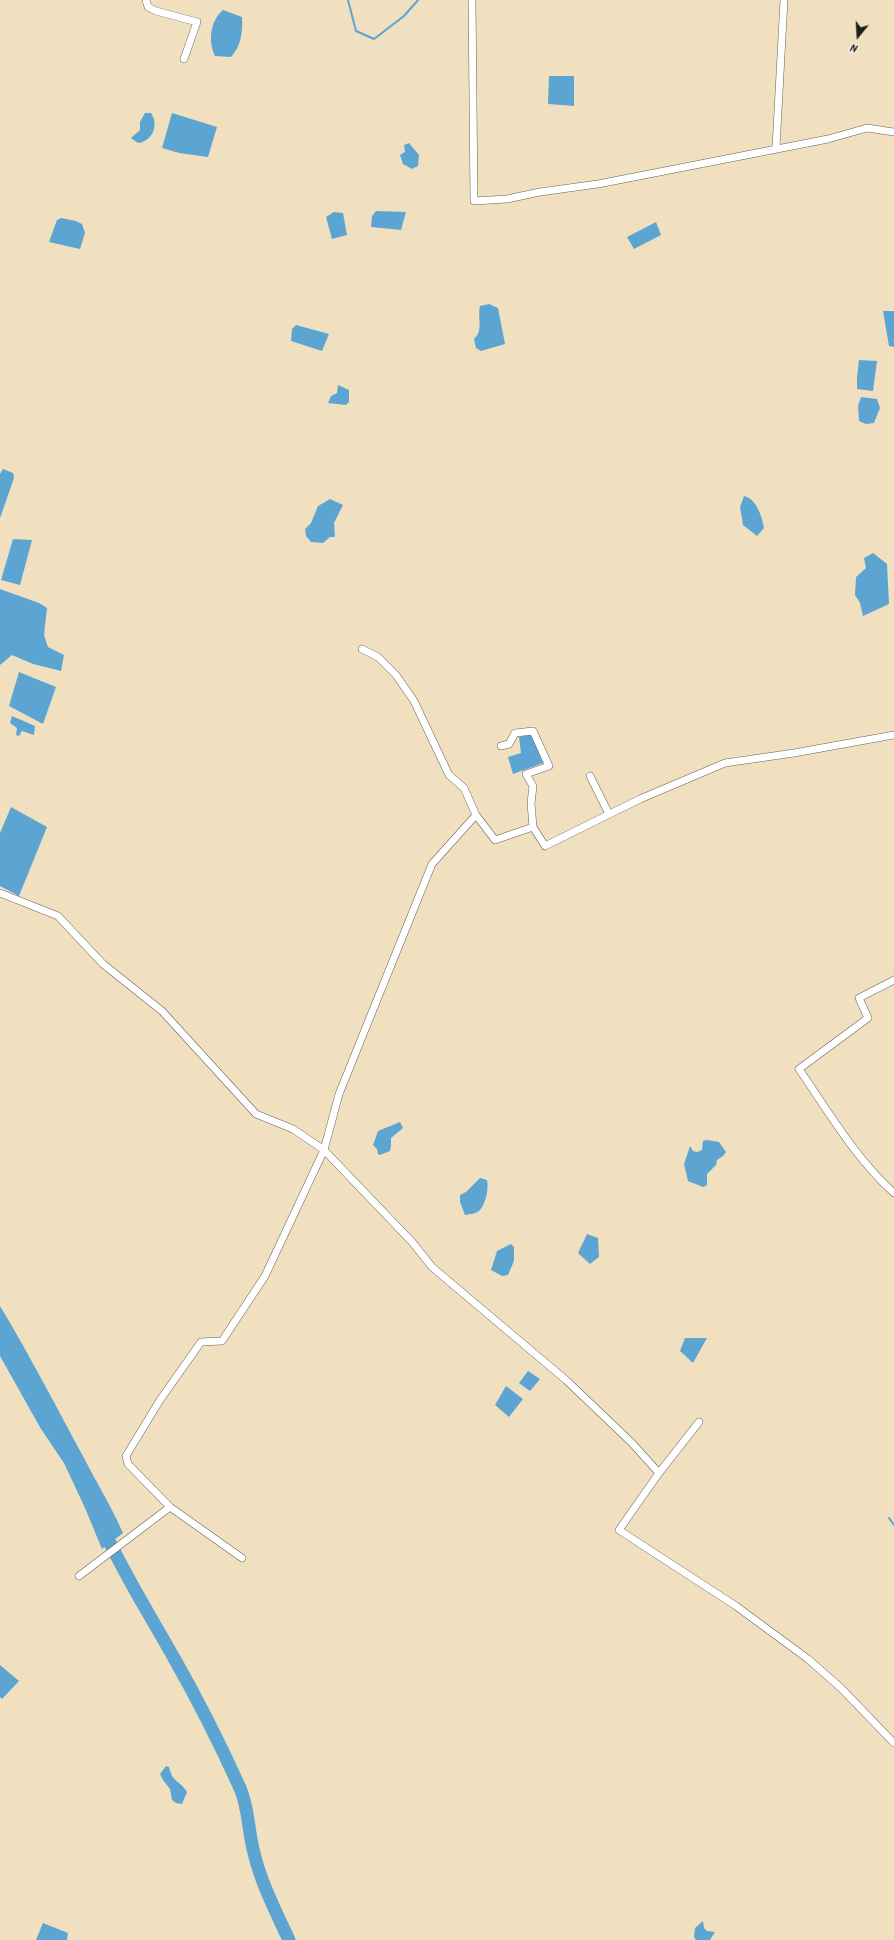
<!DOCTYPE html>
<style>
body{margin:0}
#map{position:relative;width:894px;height:1940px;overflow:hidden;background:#f0e0c0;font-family:Kalam,sans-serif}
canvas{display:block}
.north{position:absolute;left:838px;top:16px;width:40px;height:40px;-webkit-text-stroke:3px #fcf5e5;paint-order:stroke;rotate:198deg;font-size:11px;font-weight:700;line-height:16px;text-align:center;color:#1c1c1c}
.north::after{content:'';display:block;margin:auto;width:14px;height:18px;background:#1c1c1c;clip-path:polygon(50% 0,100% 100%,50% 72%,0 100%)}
</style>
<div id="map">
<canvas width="894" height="1940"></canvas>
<div class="north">N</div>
</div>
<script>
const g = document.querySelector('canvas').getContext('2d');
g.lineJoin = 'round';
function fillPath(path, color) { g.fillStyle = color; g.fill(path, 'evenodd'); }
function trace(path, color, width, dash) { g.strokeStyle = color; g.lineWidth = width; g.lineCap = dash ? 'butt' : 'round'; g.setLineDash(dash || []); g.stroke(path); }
fillPath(new Path2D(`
 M 223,10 L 242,17 C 243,32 241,46 231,57 L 215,56 C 208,41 210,21 223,10 Z
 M 549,76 L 574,76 L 574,106 L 548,104 Z
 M 145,113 L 151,113 C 159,125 153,141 138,143 L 131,138 L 140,130 L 140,122 Z
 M 172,113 L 217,127 L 208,157 L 179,153 L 162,148 Z
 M 409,143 L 419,155 L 418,166 L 412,169 L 403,164 L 400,155 L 405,152 L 404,145 Z
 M 376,211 L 406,212 L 401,230 L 371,227 L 372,216 Z
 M 334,212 L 343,213 L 347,235 L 332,239 L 326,217 Z
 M 61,218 L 76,221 L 82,224 L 85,233 L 80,249 L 49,242 L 57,220 Z
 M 656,222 L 661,235 L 634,249 L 627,237 Z
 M 489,304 L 498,308 L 505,344 L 481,351 L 476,348 L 474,339 C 484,330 477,319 480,306 Z
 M 883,311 L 894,311 L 894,347 L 889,346 Z
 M 296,325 L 329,334 L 322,351 L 291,341 L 292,329 Z
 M 859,360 L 877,361 L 873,391 L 857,389 L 857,378 Z
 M 338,385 L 349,390 L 349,402 L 346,405 L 328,403 L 331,396 L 337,393 Z
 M 861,397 L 877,399 L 880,408 L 874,423 L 866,424 L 859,421 L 858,406 Z
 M 3,469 L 13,473 L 14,478 L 0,518 L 0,474 Z
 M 744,496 C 757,499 762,517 764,528 L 757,536 L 743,525 L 740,507 Z
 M 330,499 L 343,505 L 334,523 L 335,537 L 330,537 L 323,543 L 311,542 L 306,536 L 305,529 L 311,523 L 318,506 Z
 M 13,539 L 32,540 L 20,585 L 1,580 Z
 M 873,553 L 887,564 L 889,604 L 863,616 L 860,603 L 855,595 L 856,577 L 866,568 L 864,558 Z
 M 0,589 L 39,603 L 47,608 L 44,635 L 48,647 L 64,655 L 61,671 L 33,664 L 12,655 L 0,665 Z
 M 19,672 L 56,687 L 43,724 L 9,706 Z
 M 12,716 L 35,726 L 34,735 L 22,731 L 19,736 L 16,735 L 17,728 L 10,723 Z
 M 531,733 L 543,763 L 513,774 L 508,757 L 521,753 L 519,737 Z
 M 11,807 L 47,827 L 19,896 L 0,886 L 0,833 Z
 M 400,1122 L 403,1128 L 391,1138 L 391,1146 L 390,1151 L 380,1155 L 378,1154 L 377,1149 L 373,1145 L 378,1131 Z
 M 707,1140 L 719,1142 L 726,1152 L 723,1156 L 717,1160 L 716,1165 L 707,1174 L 707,1185 L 703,1187 L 688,1181 L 684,1164 L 690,1146 L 693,1151 L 697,1152 L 702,1150 L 703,1141 Z
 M 480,1178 L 487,1180 C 489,1188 486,1203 480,1210 C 476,1214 470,1214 465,1215 L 460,1202 L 460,1195 L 466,1192 Z
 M 587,1234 L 598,1238 L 599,1257 L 590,1264 L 578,1253 Z
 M 511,1244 L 514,1247 L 514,1261 L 508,1275 L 502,1276 L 491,1270 L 497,1251 Z
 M 0,1306 C 30,1356 57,1408 85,1460 C 98,1485 112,1508 123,1533 L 102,1549 L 85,1508 L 64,1463 L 41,1429 L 0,1356 Z
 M 685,1338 L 707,1338 L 693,1363 L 680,1351 Z
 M 528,1371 L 540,1379 L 530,1391 L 519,1383 Z
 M 506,1386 L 523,1399 L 509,1417 L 495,1405 Z
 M 0,1665 L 19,1681 L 2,1699 L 0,1697 Z
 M 166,1766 L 169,1767 C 173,1784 180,1780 187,1792 L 182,1804 L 176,1803 L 172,1800 L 170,1789 L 163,1780 L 160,1774 Z
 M 703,1921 L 704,1928 L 707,1931 L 715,1932 L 710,1940 L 696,1940 L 694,1937 L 695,1928 Z
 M 43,1923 L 68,1933 L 67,1940 L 36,1940 Z`), '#5ca5d3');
trace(new Path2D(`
 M 348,0 L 356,31 L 374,39 L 404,16 L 418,0
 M 889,1518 L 894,1525`), '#5ca5d3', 2);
trace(new Path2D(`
 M 103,1528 C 123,1573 150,1615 174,1658 C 198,1700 220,1744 240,1788 C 249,1808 248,1832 254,1853 C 261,1883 276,1912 289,1940`), '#5ca5d3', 13);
const minor = new Path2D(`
 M 146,0 L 148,7 L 156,11 L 197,22 L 184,59
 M 472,0 L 474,201 L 507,199 L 540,192 L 598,184 L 828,139 L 867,128 L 894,132
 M 776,148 L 784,0
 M 362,649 L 378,657 L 396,675 L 414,701 L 449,775 L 464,788 L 476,815
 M 894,735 L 794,753 L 725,763 L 640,799 L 545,846 L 533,827 L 495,840 L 476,815 L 432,864 L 339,1094 L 324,1150 L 413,1243 L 432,1267 L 566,1380 L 632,1443 L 659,1473 L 619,1530 L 736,1606 L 808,1659 L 841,1688 L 894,1743
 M 501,746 L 509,744 L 515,733 L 533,731 L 549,766 L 526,774 L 533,786 L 531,803 L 533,827
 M 590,776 L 609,814
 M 0,893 L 58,916 L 103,964 L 162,1011 L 256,1114 L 293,1129 L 324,1150 L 265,1276 L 222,1341 L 201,1342 L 160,1400 L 126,1456 L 128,1464 L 170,1507 L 242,1558
 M 894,980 L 859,998 L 868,1018 L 799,1069 C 828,1111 856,1159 894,1193
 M 659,1473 L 699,1422
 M 79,1576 L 170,1507`);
trace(minor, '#666155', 8);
trace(minor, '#fff', 7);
</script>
